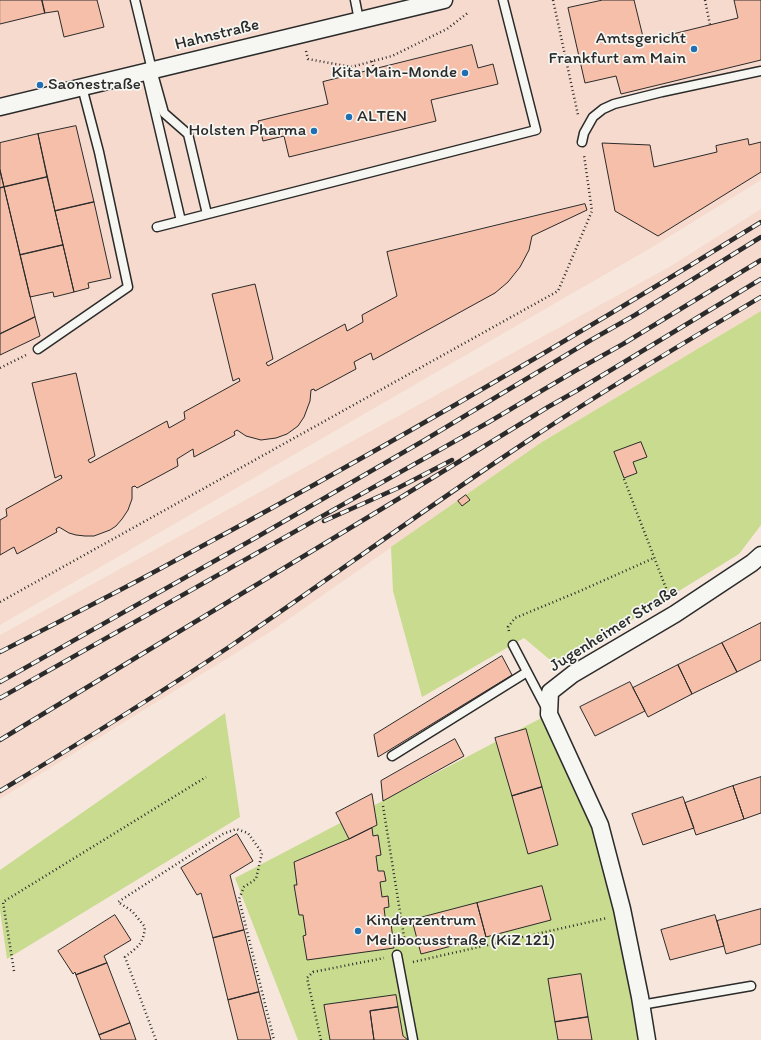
<!DOCTYPE html>
<meta charset="utf-8">
<style>
body{margin:0}
canvas{display:block;background:#f6e6dc}
</style>
<canvas width="761" height="1040"></canvas>
<script>
const g = document.querySelector('canvas').getContext('2d');
g.lineJoin = 'round';
function fillPath(path, color) { g.fillStyle = color; g.fill(path, 'evenodd'); }
function trace(path, color, width, dash) { g.strokeStyle = color; g.lineWidth = width; g.lineCap = dash ? 'butt' : 'round'; g.setLineDash(dash || []); g.stroke(path); }
function drawText(font, color, halo, rows, align = 'center') {
  g.font = font + ' Itim,sans-serif'; g.lineWidth = 3.5; g.setLineDash([]); g.textBaseline = 'middle'; g.strokeStyle = halo; g.fillStyle = color; for (const [text, x, y, turn = 0] of rows) {
    g.save(); g.translate(x, y); g.rotate((+turn || 0) * Math.PI / 180); g.textAlign = isNaN(turn) ? turn : align; if (halo) g.strokeText(text, 0, 0); g.fillText(text, 0, 0); g.restore();
  }
}
fillPath(new Path2D(`
 M 0,0 L 761,0 L 761,180 L 654,246 L 0,625 Z
 M 761,209 L 761,311 L 542,442 L 273,630 L 0,799 L 0,635 L 671,266 Z`), '#f6dacd');
fillPath(new Path2D(`
 M 761,311 L 761,525 L 739,554 L 565,661 L 549,659 L 524,638 L 422,697 L 393,591 L 391,547 L 542,442 Z
 M 225,713 L 240,817 L 7,959 L 0,910 L 0,870 Z
 M 549,714 L 622,909 L 646,1040 L 298,1040 L 235,878 Z`), '#c8db8f');
const building = new Path2D(`
 M 0,0 L 42,0 L 45,13 L 0,24 Z
 M 42,0 L 97,0 L 104,27 L 64,37 L 58,11 L 45,13 Z
 M 603,0 L 634,0 L 644,41 L 738,18 L 734,0 L 761,0 L 761,60 L 621,94 L 616,76 L 585,83 L 568,8 Z
 M 472,45 L 478,68 L 493,64 L 498,84 L 431,100 L 436,121 L 289,157 L 284,136 L 263,141 L 258,121 L 328,104 L 323,82 Z
 M 76,126 L 94,202 L 55,211 L 38,134 Z
 M 38,134 L 47,177 L 4,187 L 0,170 L 0,143 Z
 M 748,139 L 749,145 L 761,142 L 761,172 L 658,236 L 615,211 L 602,143 L 650,145 L 654,167 L 717,152 L 716,146 Z
 M 0,170 L 4,187 L 0,188 Z
 M 47,177 L 63,245 L 20,255 L 4,187 Z
 M 4,187 L 35,317 L 0,334 L 0,188 Z
 M 94,202 L 111,278 L 88,283 L 89,288 L 74,292 L 55,211 Z
 M 585,204 L 587,210 L 532,236 L 529,250 L 520,267 L 508,282 L 495,293 L 373,360 L 371,353 L 354,362 L 356,369 L 315,391 L 314,389 L 311,390 L 310,401 L 304,417 L 298,426 L 287,434 L 276,438 L 261,440 L 246,436 L 237,430 L 234,432 L 235,435 L 194,457 L 193,449 L 177,459 L 178,466 L 137,488 L 135,486 L 132,487 L 132,499 L 128,510 L 122,519 L 116,526 L 110,530 L 94,536 L 85,536 L 76,535 L 69,533 L 59,527 L 56,529 L 57,532 L 17,554 L 14,547 L 0,555 L 0,520 L 7,516 L 6,509 L 62,478 L 61,475 L 55,478 L 32,383 L 76,373 L 95,456 L 88,460 L 90,463 L 167,421 L 169,428 L 185,419 L 184,412 L 240,381 L 239,378 L 233,381 L 212,294 L 255,284 L 273,359 L 266,363 L 268,366 L 345,324 L 347,331 L 363,322 L 362,315 L 397,296 L 387,252 Z
 M 63,245 L 74,292 L 54,297 L 53,292 L 30,297 L 20,255 Z
 M 35,317 L 40,336 L 0,355 L 0,334 Z
 M 641,442 L 647,457 L 633,462 L 637,473 L 624,478 L 614,452 Z
 M 466,495 L 470,500 L 462,506 L 458,501 Z
 M 761,623 L 761,660 L 737,672 L 722,643 Z
 M 722,643 L 737,672 L 692,694 L 678,665 Z
 M 502,656 L 512,675 L 378,757 L 374,735 Z
 M 678,665 L 692,694 L 648,717 L 633,688 Z
 M 630,682 L 645,711 L 595,736 L 580,707 Z
 M 526,729 L 542,787 L 512,796 L 495,738 Z
 M 455,739 L 464,756 L 383,801 L 381,781 Z
 M 761,777 L 761,813 L 744,819 L 733,786 Z
 M 733,786 L 744,819 L 696,835 L 685,803 Z
 M 542,787 L 558,845 L 528,854 L 512,796 Z
 M 372,794 L 377,825 L 349,839 L 336,813 Z
 M 683,797 L 694,828 L 643,845 L 632,814 Z
 M 372,828 L 373,836 L 378,835 L 381,855 L 376,856 L 378,871 L 384,871 L 386,881 L 380,882 L 382,897 L 388,896 L 389,907 L 384,908 L 386,924 L 391,923 L 394,948 L 307,960 L 303,936 L 306,935 L 303,915 L 299,915 L 294,885 L 297,885 L 294,862 L 349,839 Z
 M 237,834 L 253,861 L 230,875 L 244,930 L 213,938 L 201,893 L 197,895 L 181,868 Z
 M 542,886 L 551,920 L 486,937 L 477,903 Z
 M 477,903 L 486,937 L 421,954 L 412,920 Z
 M 761,909 L 761,944 L 726,954 L 717,921 Z
 M 115,915 L 131,940 L 104,956 L 107,963 L 76,975 L 75,972 L 73,974 L 58,951 Z
 M 715,915 L 724,946 L 670,960 L 661,930 Z
 M 244,930 L 259,992 L 228,1000 L 213,938 Z
 M 107,963 L 130,1023 L 99,1035 L 76,975 Z
 M 581,974 L 588,1017 L 555,1022 L 548,979 Z
 M 259,992 L 271,1040 L 238,1040 L 228,1000 Z
 M 396,995 L 398,1007 L 370,1011 L 374,1040 L 330,1040 L 324,1005 Z
 M 398,1007 L 403,1036 L 408,1040 L 374,1040 L 370,1011 Z
 M 588,1017 L 592,1040 L 558,1040 L 555,1022 Z
 M 130,1023 L 136,1040 L 101,1040 L 99,1035 Z`);
fillPath(building, '#f6bfa9');
trace(building, '#2b2b2b', 1);
const lane = new Path2D(`
 M 135,0 L 152,70 L 164,113 L 188,134 L 207,214
 M 355,0 L 359,20
 M 146,72 L 181,221
 M 582,142 L 584,133 L 593,117 L 603,109 L 614,104 L 662,92 L 761,71
 M 157,227 L 536,130 L 503,0
 M 38,349 L 128,287 L 99,152 L 82,87
 M 513,645 L 546,708
 M 392,756 L 527,672
 M 397,955 L 413,1040
 M 641,1005 L 751,986`);
const street = new Path2D(`
 M 0,107 L 444,0
 M 647,1040 L 640,997 L 622,909 L 600,825 L 549,714 L 550,692 L 573,674 L 675,614 L 752,563 L 761,555`);
trace(lane, '#2b2b2b', 11);
trace(street, '#2b2b2b', 19);
trace(new Path2D(`
 M 553,0 L 578,115
 M 705,0 L 710,25
 M 306,51 L 308,59 L 351,67 L 392,56 L 447,29 L 469,12
 M 372,61 L 374,69
 M 0,368 L 26,355
 M 624,479 L 669,596
 M 0,602 L 558,291 L 592,211 L 584,155
 M 509,631 L 508,627 L 515,618 L 580,591 L 654,558
 M 383,806 L 405,943
 M 413,962 L 607,918
 M 14,971 L 3,902 L 206,777
 M 156,1040 L 125,957 C 139,946 143,944 145,927 L 132,911 L 118,902 L 223,834 L 236,829 L 248,833 L 262,853 L 256,879 L 244,887 L 239,899 L 274,1040
 M 321,1040 L 307,978 L 313,972 L 384,958`), '#2b2b2b', 2.5, [1, 3]);
trace(lane, '#f6f6f2', 8);
trace(street, '#f6f6f2', 16);
const rail = new Path2D(`
 M 324,521 L 398,488 L 452,460
 M 0,652 C 56,623 112,595 167,565 C 369,457 567,342 761,222
 M 0,682 L 257,537 L 423,441 L 591,340 L 635,315 L 761,237
 M 0,698 L 489,422 L 575,371 L 623,344 L 761,260
 M 0,740 L 403,496 L 548,407 L 578,390 L 761,279
 M 0,791 C 78,744 156,696 232,645 C 332,577 430,505 532,438 C 607,388 684,343 761,297`);
trace(rail, '#2b2b2b', 4.5);
trace(rail, '#f6f6f2', 3, [9]);
for (const [x, y, r, color] of [
 [694,49,4,"#1f6fb2"],
 [465,73,4,"#1f6fb2"],
 [40,85,4,"#1f6fb2"],
 [349,117,4,"#1f6fb2"],
 [314,131,4,"#1f6fb2"],
 [358,931,4,"#1f6fb2"]
]) { const dot = new Path2D(); dot.arc(x, y, r, 0, 2 * Math.PI); g.fillStyle = color; g.fill(dot); trace(dot, '#f6f6f2', 1.5); }
drawText('17px', '#2b2b2b', '#f6f6f2', [
 ["Hahnstraße",217,35,-14],
 ["Jugenheimer Straße",614,629,-32]
]);
drawText('17px', '#2b2b2b', '#f6f6f2', [
 ["Amtsgericht",686,39],
 ["Frankfurt am Main",686,59],
 ["Kita Main-Monde",457,73],
 ["Saonestraße",48,85,"left"],
 ["ALTEN",357,117,"left"],
 ["Holsten Pharma",306,131],
 ["Kinderzentrum",366,921,"left"],
 ["Melibocusstraße (KiZ 121)",366,941,"left"]
], 'right');
</script>
